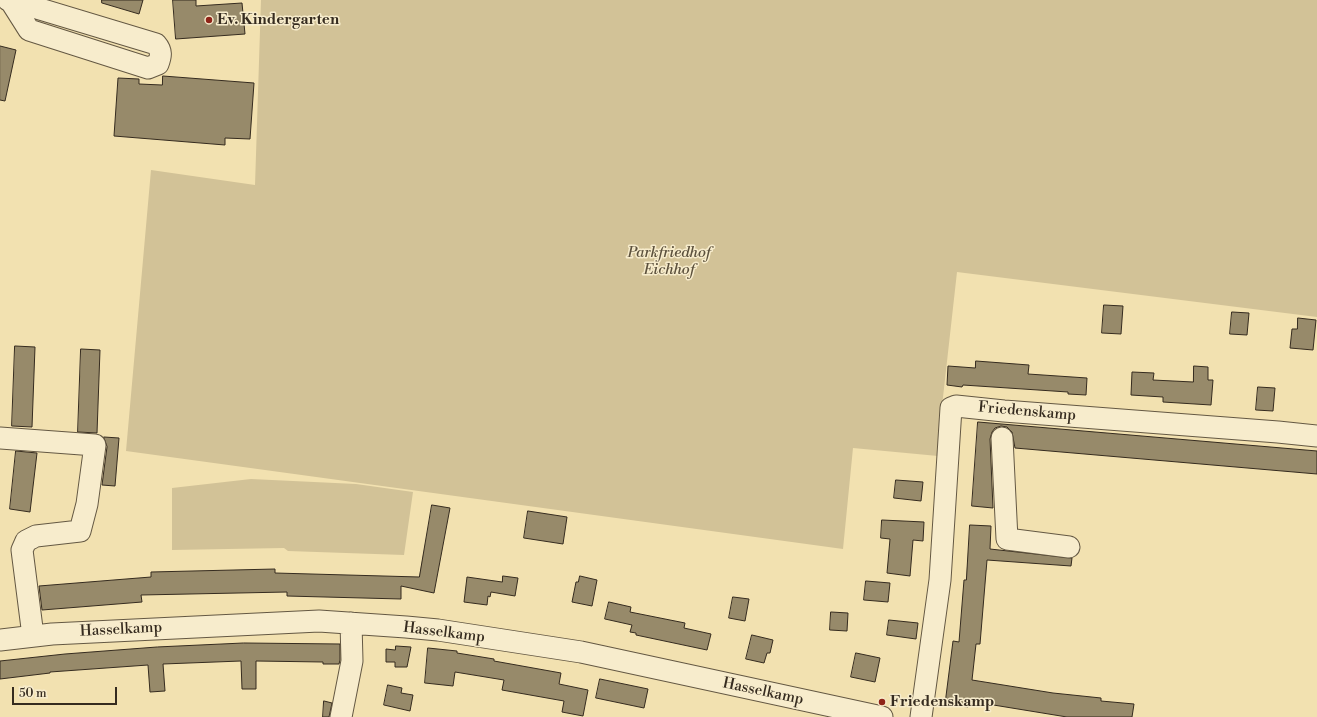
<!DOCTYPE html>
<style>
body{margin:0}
#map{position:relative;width:1317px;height:717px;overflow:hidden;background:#f2e1b0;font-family:"Libre Bodoni",serif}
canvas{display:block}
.scale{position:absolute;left:12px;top:687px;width:105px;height:18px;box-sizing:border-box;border:2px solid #352b1f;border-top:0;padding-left:5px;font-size:12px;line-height:14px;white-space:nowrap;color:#352b1f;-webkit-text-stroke:3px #f7eccc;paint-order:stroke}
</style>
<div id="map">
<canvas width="1317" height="717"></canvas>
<div class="scale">50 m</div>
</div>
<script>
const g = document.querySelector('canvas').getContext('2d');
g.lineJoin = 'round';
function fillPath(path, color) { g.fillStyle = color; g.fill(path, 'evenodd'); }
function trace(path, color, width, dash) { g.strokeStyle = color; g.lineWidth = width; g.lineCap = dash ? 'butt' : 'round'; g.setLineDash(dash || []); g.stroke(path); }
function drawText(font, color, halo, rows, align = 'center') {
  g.font = font + ' "Libre Bodoni",serif'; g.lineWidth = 3; g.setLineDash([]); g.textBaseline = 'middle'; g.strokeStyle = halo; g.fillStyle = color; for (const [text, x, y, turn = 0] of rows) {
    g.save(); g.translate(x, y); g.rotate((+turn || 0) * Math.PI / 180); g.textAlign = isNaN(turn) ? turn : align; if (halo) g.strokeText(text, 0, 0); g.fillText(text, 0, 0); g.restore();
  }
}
fillPath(new Path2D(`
 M 261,0 L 1317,0 L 1317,317 L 957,272 L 941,415 L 938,456 L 853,448 L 843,549 L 126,451 L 151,170 L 255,185 Z
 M 251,479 L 356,484 L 413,492 L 404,555 L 288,551 L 284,548 L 172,550 L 172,488 Z`), '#d2c297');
const building = new Path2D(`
 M 102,0 L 143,0 L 139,14 L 102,3 Z
 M 173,0 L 196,0 L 196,6 L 242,3 L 245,34 L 176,39 Z
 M 0,46 L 16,50 L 5,101 L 0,100 Z
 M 163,76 L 254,83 L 250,139 L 225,138 L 225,145 L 114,136 L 118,78 L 139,79 L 139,84 L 162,85 Z
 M 1104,305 L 1123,306 L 1121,334 L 1102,333 Z
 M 1232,312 L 1249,313 L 1247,335 L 1230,334 Z
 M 1298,318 L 1316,320 L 1313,350 L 1290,348 L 1292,329 L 1297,329 Z
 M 15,346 L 35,347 L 32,427 L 12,426 Z
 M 81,349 L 100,350 L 97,433 L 78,432 Z
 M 976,361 L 1029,365 L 1028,374 L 1087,378 L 1086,395 L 1068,394 L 1068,392 L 963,385 L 962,387 L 947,385 L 948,366 L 975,368 Z
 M 1194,366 L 1208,367 L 1208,380 L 1213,380 L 1211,405 L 1163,402 L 1163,397 L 1131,395 L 1132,372 L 1154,373 L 1153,380 L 1193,382 Z
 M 1258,387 L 1275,388 L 1273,411 L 1256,410 Z
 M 978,422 L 1317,451 L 1317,474 L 1015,448 L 1012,432 L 1007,427 L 1001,426 L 995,428 L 992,432 L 990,439 L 993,508 L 972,506 Z
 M 104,437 L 119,438 L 115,486 L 102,485 L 107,447 Z
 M 16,451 L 37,453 L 30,512 L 10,509 Z
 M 896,480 L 923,482 L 921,501 L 894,498 Z
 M 432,505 L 450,508 L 434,593 L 401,586 L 401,599 L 287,596 L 287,592 L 141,595 L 142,602 L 42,610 L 39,586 L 151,577 L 151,572 L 275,569 L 275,573 L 419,577 Z
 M 528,511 L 567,517 L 563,544 L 524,538 Z
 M 882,520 L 924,522 L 923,541 L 913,540 L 910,576 L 887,573 L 890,539 L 881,538 Z
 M 970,525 L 991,526 L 990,549 L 1072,558 L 1071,566 L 987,560 L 980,644 L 976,644 L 972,680 L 1053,693 L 1101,698 L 1101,701 L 1134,704 L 1132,717 L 1067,717 L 969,701 L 968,707 L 945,704 L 953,641 L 959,642 L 964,580 L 966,580 Z
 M 503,576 L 518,578 L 515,596 L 491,592 L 490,597 L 488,596 L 487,605 L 464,602 L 467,577 L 502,582 Z
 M 580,576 L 597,580 L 592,606 L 572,602 L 576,582 L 578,582 Z
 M 866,581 L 890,583 L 888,602 L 864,600 Z
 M 733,597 L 749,599 L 745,621 L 729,618 Z
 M 609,602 L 631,607 L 630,612 L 685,623 L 684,628 L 711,634 L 707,650 L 636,635 L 636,633 L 630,632 L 632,625 L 605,619 Z
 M 831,612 L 848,613 L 847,631 L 830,630 Z
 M 889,620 L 918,623 L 916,639 L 887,635 Z
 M 752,635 L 773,640 L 770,653 L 767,653 L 764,663 L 746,659 Z
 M 244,643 L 340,644 L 340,660 L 339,664 L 323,664 L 323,662 L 256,661 L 256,689 L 242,689 L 241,661 L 163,664 L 165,691 L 150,692 L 148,665 L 50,672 L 50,673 L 0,679 L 0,661 L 65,654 L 157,647 Z
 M 396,646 L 411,647 L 407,667 L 395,667 L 395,662 L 386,662 L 386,649 L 395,650 Z
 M 428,648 L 457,651 L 457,653 L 494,659 L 494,661 L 561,673 L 559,684 L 588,690 L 583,716 L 562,712 L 564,701 L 502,690 L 504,680 L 455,672 L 453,686 L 425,683 Z
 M 856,653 L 880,658 L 875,682 L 851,677 Z
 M 600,679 L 648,689 L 644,708 L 596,698 Z
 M 388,685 L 402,688 L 401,693 L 413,695 L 410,711 L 384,705 Z
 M 324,701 L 332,703 L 329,717 L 323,717 Z`);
fillPath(building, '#978a6a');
trace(building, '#352b1f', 1);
const minor = new Path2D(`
 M 8,0 L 10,0 L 20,3 L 156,44 C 162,51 161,56 158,64 L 148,68 L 29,30 L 10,0
 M 0,438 L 95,445 L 87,504 L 80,531 L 36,536 L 26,541 L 22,550 L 33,636
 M 1002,438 L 1007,539 L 1069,547
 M 0,640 L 52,634 L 319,621 L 406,627 L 438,630 L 581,652 L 882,717
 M 341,717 L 352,661 L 351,623
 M 921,717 L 940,580 L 951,408 L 956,406 L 1004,411 L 1278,432 L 1317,436`);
trace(minor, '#645843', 23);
trace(minor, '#f7eccc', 21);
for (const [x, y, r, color] of [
 [209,20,4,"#8f2418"],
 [882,702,4,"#8f2418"]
]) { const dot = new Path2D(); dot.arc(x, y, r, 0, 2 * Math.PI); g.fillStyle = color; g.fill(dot); trace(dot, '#f7eccc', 1.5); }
drawText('bold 15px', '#352b1f', '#f7eccc', [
 ["Ev. Kindergarten",217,20],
 ["Friedenskamp",890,702]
], 'left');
drawText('italic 15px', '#5c513d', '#f7eccc', [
 ["Parkfriedhof",669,253],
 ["Eichhof",669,270]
]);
drawText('15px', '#352b1f', '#f7eccc', [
 ["Friedenskamp",1027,412,5],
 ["Hasselkamp",121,630,-3],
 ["Hasselkamp",444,633,7],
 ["Hasselkamp",763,692,12]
]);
</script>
